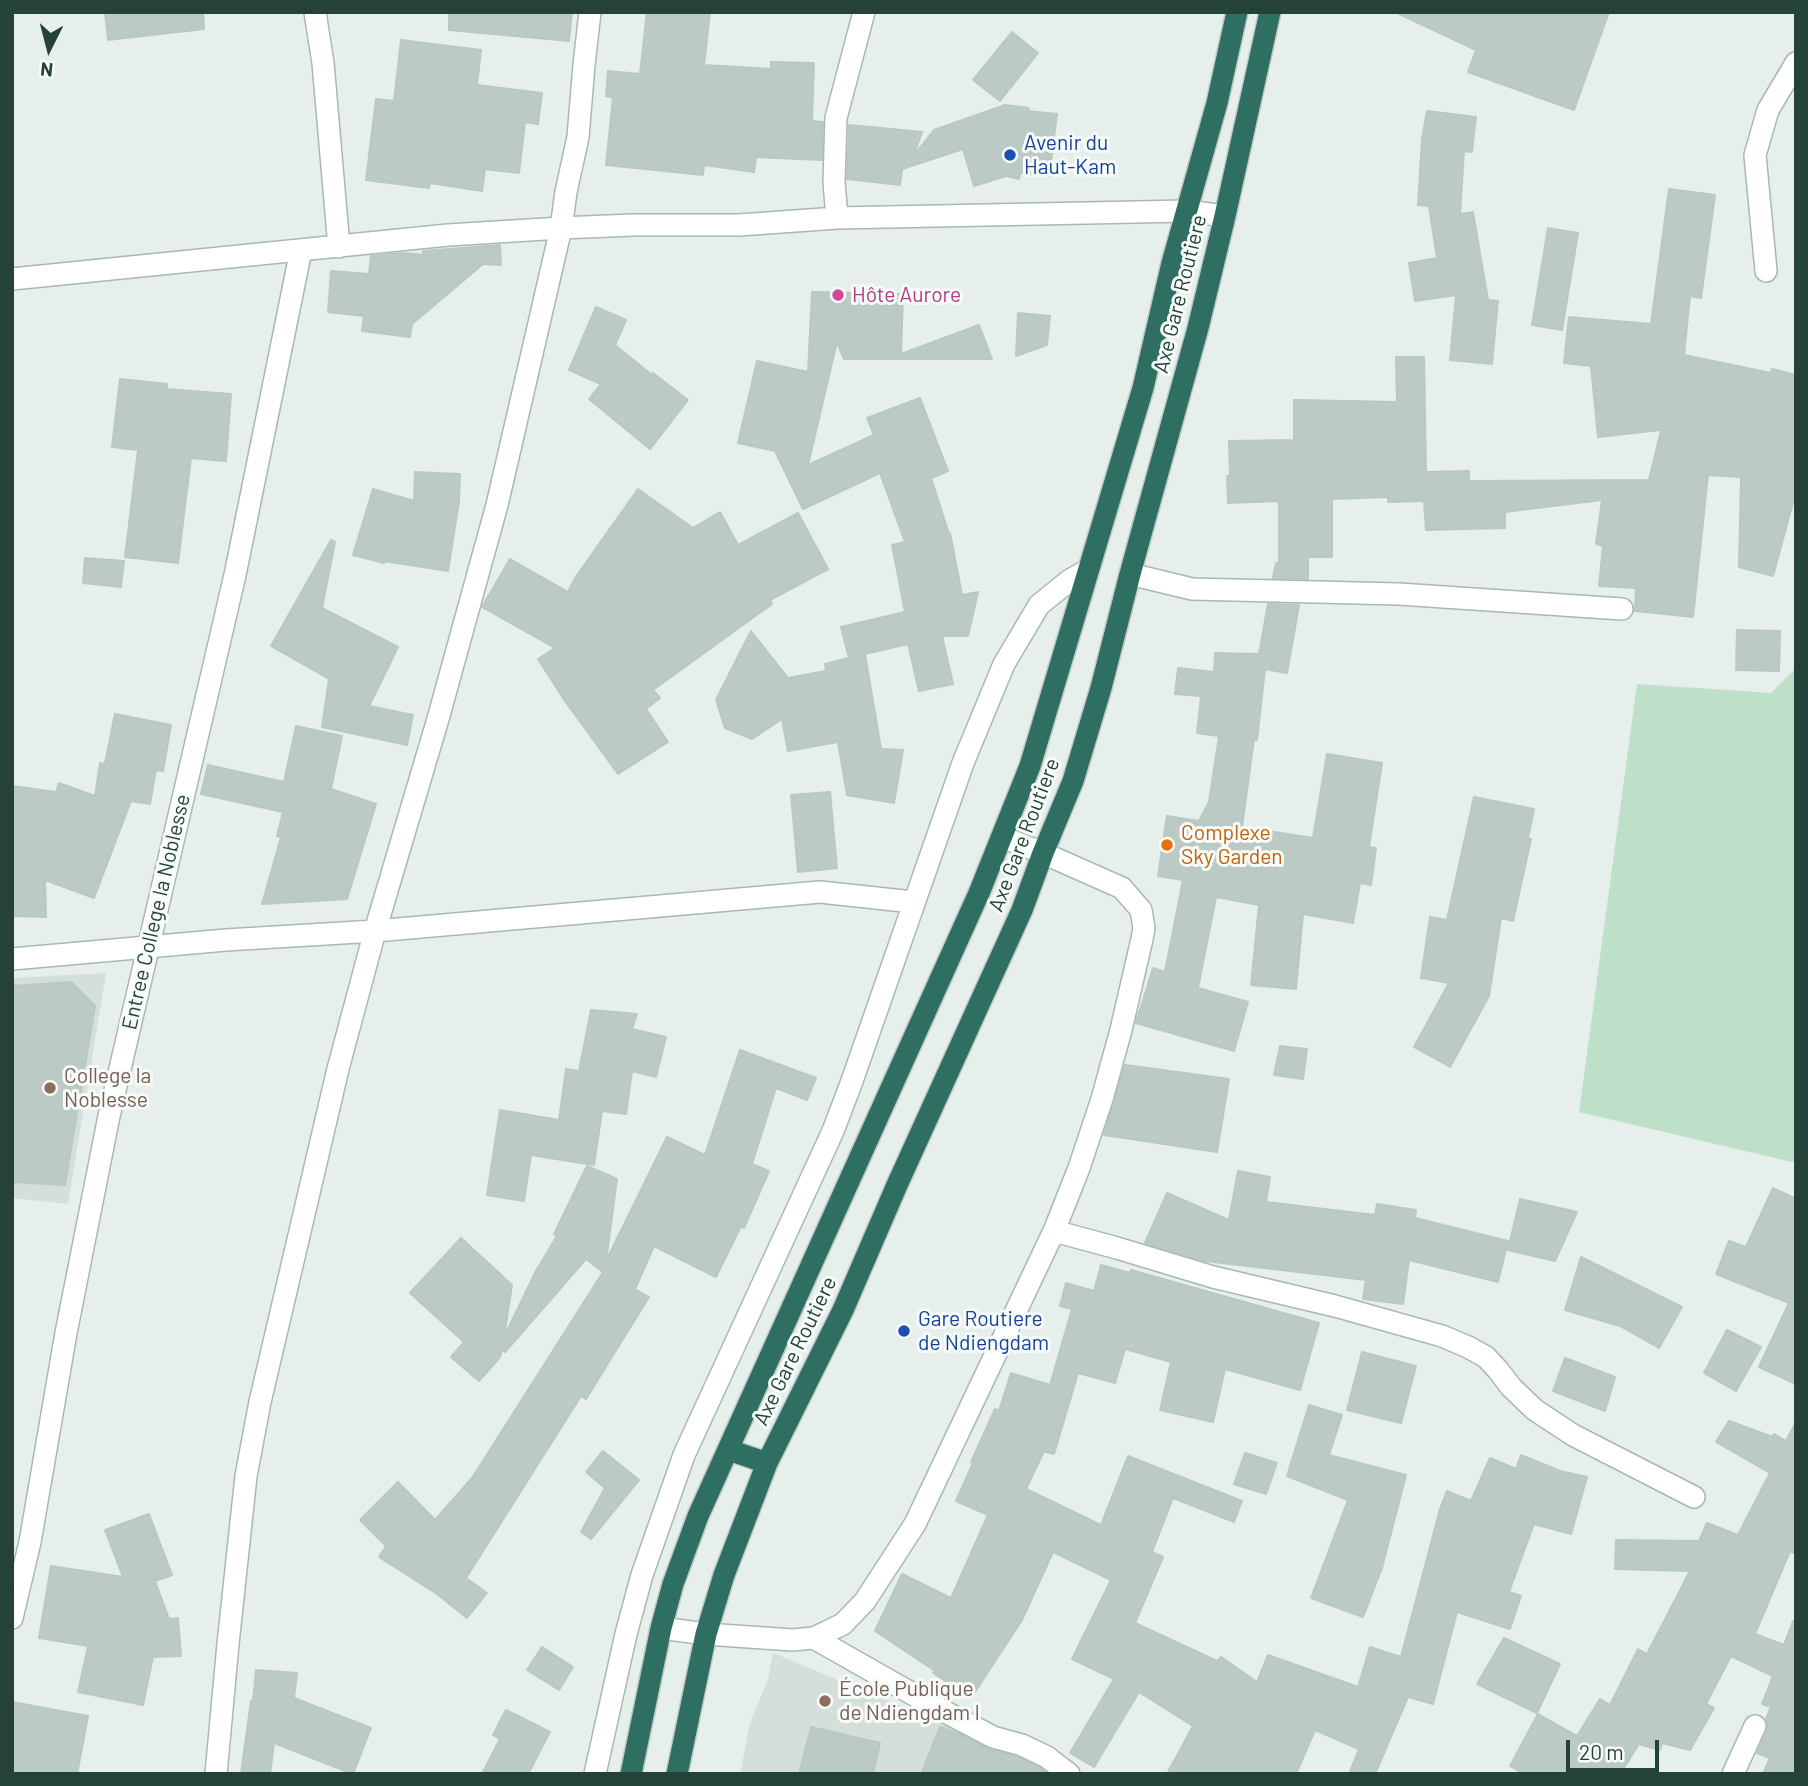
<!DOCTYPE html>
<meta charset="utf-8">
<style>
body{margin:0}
#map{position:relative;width:1808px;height:1786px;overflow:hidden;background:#e6efeb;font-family:Barlow,sans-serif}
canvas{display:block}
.frame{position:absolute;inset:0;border:14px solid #24423a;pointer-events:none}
.north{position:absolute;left:14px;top:14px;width:70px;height:70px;-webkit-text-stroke:5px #f7fbf9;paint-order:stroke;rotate:186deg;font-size:19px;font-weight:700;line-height:28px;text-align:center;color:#24423a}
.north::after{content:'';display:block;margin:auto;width:24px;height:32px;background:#24423a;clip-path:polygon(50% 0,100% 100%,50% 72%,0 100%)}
.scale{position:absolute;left:1566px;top:1740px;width:93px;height:32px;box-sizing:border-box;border:4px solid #24423a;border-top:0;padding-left:9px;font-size:21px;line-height:24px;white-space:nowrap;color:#24423a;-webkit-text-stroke:5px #f7fbf9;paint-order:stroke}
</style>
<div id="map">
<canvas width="1808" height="1786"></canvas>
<div class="frame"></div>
<div class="north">N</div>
<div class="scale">20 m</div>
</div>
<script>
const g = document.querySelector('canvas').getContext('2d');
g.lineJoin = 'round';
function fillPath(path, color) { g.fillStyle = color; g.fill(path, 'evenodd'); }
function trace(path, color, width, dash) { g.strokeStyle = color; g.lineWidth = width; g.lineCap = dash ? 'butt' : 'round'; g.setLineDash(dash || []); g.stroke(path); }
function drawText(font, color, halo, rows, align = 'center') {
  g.font = font + ' Barlow,sans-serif'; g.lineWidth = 6; g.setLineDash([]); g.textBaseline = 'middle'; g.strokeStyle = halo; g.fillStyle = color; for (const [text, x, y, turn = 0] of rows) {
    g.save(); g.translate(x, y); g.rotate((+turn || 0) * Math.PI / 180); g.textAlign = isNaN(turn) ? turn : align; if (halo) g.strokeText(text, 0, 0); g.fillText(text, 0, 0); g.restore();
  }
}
fillPath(new Path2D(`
 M 106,973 L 68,1204 L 12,1198 L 12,978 Z
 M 773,1653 L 1040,1763 L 1054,1774 L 740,1774 L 750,1723 L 768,1679 Z`), '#d4dfda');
fillPath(new Path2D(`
 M 1796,668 L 1796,1160 L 1792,1162 L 1579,1112 L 1637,684 L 1771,693 Z`), '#bfe0c8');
const building = new Path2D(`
 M 105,12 L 203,12 L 204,29 L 108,40 Z
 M 449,12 L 572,12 L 569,41 L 449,30 Z
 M 647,12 L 710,12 L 704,65 L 771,69 L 771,62 L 814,63 L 812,121 L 823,122 L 822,160 L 756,157 L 754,172 L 704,165 L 703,175 L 606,165 L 613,97 L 606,96 L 608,71 L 640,74 Z
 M 1395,12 L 1609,12 L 1574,110 L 1468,72 L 1476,50 Z
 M 1012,32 L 1038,53 L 1000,101 L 973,80 Z
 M 401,40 L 481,50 L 477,85 L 542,93 L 538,124 L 525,122 L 519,173 L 485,169 L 482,191 L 430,183 L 429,188 L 366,180 L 376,99 L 394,101 Z
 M 1005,105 L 1029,108 L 1028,111 L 1057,114 L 1049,176 L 1020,173 L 1019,179 L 1006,176 L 974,186 L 963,149 L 902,169 L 900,185 L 847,179 L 849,125 L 922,132 L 914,155 L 934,130 Z
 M 1427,111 L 1476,117 L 1472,152 L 1464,151 L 1460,214 L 1473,212 L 1488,300 L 1498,301 L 1492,364 L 1450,360 L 1456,295 L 1415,301 L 1409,263 L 1437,258 L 1429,206 L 1418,205 L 1422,139 Z
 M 1669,189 L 1715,195 L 1701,298 L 1690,296 L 1684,355 L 1771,373 L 1772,369 L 1796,375 L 1796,491 L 1773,576 L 1739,567 L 1741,477 L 1708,475 L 1693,617 L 1635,611 L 1636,588 L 1599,586 L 1603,546 L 1596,544 L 1602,500 L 1505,512 L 1505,528 L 1426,530 L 1424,501 L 1388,502 L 1388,497 L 1332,499 L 1332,557 L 1308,557 L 1308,579 L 1273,578 L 1276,563 L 1279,563 L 1279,501 L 1228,503 L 1227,476 L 1230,476 L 1229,441 L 1294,440 L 1294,400 L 1397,402 L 1396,357 L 1424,357 L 1426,472 L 1469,471 L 1469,481 L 1649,480 L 1661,430 L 1598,437 L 1591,366 L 1564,363 L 1569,317 L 1651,324 Z
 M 1548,228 L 1578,233 L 1562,330 L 1532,325 Z
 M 500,245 L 501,265 L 483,264 L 412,324 L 410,337 L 362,331 L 364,316 L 328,312 L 331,271 L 369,274 L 371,256 L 403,253 L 423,255 L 423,251 Z
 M 812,292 L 903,294 L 901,354 L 979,325 L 992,359 L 844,359 L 837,342 L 808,465 L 874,435 L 867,418 L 920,398 L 948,471 L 931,478 L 949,534 L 950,533 L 962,595 L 978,592 L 968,636 L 942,636 L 953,684 L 919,691 L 908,644 L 865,654 L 881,749 L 903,750 L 894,803 L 847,795 L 838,742 L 788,751 L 782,719 L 752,739 L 725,728 L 716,700 L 751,631 L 788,678 L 826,671 L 825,664 L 849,658 L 841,627 L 905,612 L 892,545 L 905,542 L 880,473 L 803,509 L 775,451 L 738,443 L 757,361 L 808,372 Z
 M 596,307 L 626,320 L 615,345 L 652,375 L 653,373 L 688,400 L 650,449 L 589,399 L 601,384 L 569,370 Z
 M 1018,313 L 1050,316 L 1047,345 L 1016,356 Z
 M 120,379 L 167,384 L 167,389 L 231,394 L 226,461 L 191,458 L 178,563 L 125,557 L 138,450 L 112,447 Z
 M 415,472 L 460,474 L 459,501 L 448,571 L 384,561 L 384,563 L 353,555 L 373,489 L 414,501 Z
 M 638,489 L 693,528 L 720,512 L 738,545 L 798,513 L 828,569 L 770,600 L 772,604 L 653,690 L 660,698 L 646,709 L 668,742 L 618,774 L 565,701 L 538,659 L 555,648 L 482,607 L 510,559 L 568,592 L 575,578 Z
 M 331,540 L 335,542 L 322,608 L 398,647 L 369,706 L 413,715 L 407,745 L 322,727 L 329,679 L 271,646 Z
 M 85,558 L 124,561 L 121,587 L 83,583 Z
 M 1268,604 L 1299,605 L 1287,673 L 1265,669 L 1257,740 L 1254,739 L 1242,827 L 1313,838 L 1327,754 L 1382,763 L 1369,847 L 1376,848 L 1371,885 L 1360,883 L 1353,923 L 1303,914 L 1296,989 L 1251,985 L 1259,905 L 1216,897 L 1198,988 L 1248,1002 L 1234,1051 L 1136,1023 L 1153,968 L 1165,972 L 1183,880 L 1158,876 L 1167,816 L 1199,821 L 1209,802 L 1219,736 L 1197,733 L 1201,696 L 1175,694 L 1178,668 L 1214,672 L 1215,653 L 1259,654 Z
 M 1737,630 L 1780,631 L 1779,671 L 1736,670 Z
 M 115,714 L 171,725 L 163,771 L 156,770 L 150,804 L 131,801 L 94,898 L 45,880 L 46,917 L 12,916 L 12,786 L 56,792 L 59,783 L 95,796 L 100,763 L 105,764 Z
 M 296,726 L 342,736 L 331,789 L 376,804 L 347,899 L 262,904 L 281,837 L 277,836 L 283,812 L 201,794 L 208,765 L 284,782 Z
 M 830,792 L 837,868 L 798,872 L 791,795 Z
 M 1474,797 L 1534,809 L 1528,838 L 1531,839 L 1513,921 L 1501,918 L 1489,996 L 1450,1067 L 1414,1047 L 1449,983 L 1421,978 L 1430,917 L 1447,920 Z
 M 71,982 L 95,1006 L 65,1185 L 12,1182 L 12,986 Z
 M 591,1010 L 637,1014 L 632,1029 L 666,1037 L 656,1077 L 632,1071 L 626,1114 L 602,1111 L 594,1165 L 531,1155 L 524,1201 L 487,1195 L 500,1110 L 559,1120 L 566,1069 L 579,1071 Z
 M 1280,1046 L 1307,1049 L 1303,1079 L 1274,1075 Z
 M 740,1050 L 816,1078 L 807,1100 L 776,1088 L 752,1164 L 769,1171 L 744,1228 L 741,1226 L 716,1277 L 654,1246 L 635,1289 L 649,1297 L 586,1399 L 581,1396 L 466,1578 L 487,1593 L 467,1618 L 437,1594 L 379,1557 L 386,1546 L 360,1520 L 398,1482 L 435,1520 L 472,1478 L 603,1272 L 586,1259 L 505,1352 L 502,1349 L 500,1357 L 479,1381 L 451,1357 L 464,1342 L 410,1293 L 461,1238 L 512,1285 L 504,1337 L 536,1271 L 557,1236 L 554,1234 L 587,1166 L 617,1179 L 606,1261 L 667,1137 L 705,1155 Z
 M 1125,1065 L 1229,1079 L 1217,1152 L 1104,1135 Z
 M 1238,1171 L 1270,1177 L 1266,1202 L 1375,1215 L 1377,1204 L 1416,1210 L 1415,1218 L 1508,1241 L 1498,1282 L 1409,1260 L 1403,1304 L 1363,1299 L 1366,1280 L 1205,1261 L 1145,1243 L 1167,1193 L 1229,1220 Z
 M 1773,1188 L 1796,1199 L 1796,1286 L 1791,1299 L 1796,1289 L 1796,1384 L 1759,1367 L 1789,1303 L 1716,1274 L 1729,1241 L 1746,1247 Z
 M 1520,1199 L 1577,1212 L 1555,1261 L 1508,1250 Z
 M 1581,1257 L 1682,1307 L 1659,1348 L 1620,1326 L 1565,1310 Z
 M 1101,1265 L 1130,1273 L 1131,1270 L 1319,1323 L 1300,1390 L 1225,1369 L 1213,1422 L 1160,1410 L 1171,1362 L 1125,1349 L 1115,1383 L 1078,1373 L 1054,1454 L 1044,1451 L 1026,1489 L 1101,1525 L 1128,1456 L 1242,1501 L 1234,1522 L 1173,1498 L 1152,1552 L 1163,1557 L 1135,1623 L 1217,1661 L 1221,1657 L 1257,1682 L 1268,1655 L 1358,1687 L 1370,1647 L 1401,1657 L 1440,1509 L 1447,1491 L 1471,1501 L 1490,1458 L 1516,1469 L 1521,1455 L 1560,1471 L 1587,1477 L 1571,1534 L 1534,1524 L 1509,1592 L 1521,1596 L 1510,1629 L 1457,1612 L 1433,1704 L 1408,1697 L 1375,1774 L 1349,1774 L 1359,1749 L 1315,1730 L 1296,1774 L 1167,1774 L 1193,1726 L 1139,1692 L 1094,1767 L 1070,1753 L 1114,1679 L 1072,1659 L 1111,1580 L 1053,1552 L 1022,1620 L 971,1698 L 933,1673 L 935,1671 L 875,1631 L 902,1574 L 951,1598 L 988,1515 L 956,1501 L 973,1463 L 971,1462 L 995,1409 L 999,1411 L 1011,1373 L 1050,1385 L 1072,1309 L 1060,1306 L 1066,1283 L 1094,1291 Z
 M 1727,1330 L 1761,1347 L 1736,1391 L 1704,1373 Z
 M 1362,1352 L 1416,1366 L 1401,1423 L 1347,1410 Z
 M 1565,1358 L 1615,1377 L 1605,1411 L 1553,1391 Z
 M 1309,1405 L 1342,1415 L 1329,1455 L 1406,1475 L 1382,1568 L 1363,1617 L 1311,1598 L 1348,1500 L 1287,1476 Z
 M 1729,1421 L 1773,1437 L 1774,1434 L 1786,1441 L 1796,1422 L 1796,1554 L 1790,1551 L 1755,1634 L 1784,1645 L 1793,1621 L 1796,1622 L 1796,1774 L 1763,1774 L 1770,1758 L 1757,1753 L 1767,1731 L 1768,1724 L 1766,1719 L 1771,1707 L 1762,1704 L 1773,1676 L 1731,1656 L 1706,1704 L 1714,1708 L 1690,1750 L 1662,1743 L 1660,1750 L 1639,1744 L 1620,1774 L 1524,1774 L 1510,1766 L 1538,1714 L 1577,1736 L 1600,1699 L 1610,1705 L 1638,1649 L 1647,1654 L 1690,1571 L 1615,1569 L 1616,1540 L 1699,1541 L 1707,1523 L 1738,1535 L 1770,1473 L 1716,1442 Z
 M 603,1451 L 639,1480 L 591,1539 L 581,1532 L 605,1488 L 586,1472 Z
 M 1245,1453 L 1277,1463 L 1266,1494 L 1234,1484 Z
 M 149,1514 L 172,1575 L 155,1581 L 169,1619 L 178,1618 L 181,1656 L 153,1657 L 143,1705 L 78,1692 L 88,1646 L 39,1638 L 51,1566 L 123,1577 L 105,1530 Z
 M 1504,1638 L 1560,1664 L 1537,1713 L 1477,1684 Z
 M 542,1647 L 573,1667 L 559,1690 L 527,1670 Z
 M 256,1670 L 297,1673 L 294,1698 L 371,1728 L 353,1774 L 274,1743 L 270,1774 L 241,1774 L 251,1701 L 253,1701 Z
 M 12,1702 L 88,1716 L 77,1774 L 12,1774 Z
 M 506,1710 L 550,1732 L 528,1774 L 482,1774 L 500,1739 L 493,1735 Z
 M 811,1727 L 880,1743 L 873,1774 L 799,1774 Z
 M 940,1727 L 959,1734 L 987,1749 L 1017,1757 L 1040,1768 L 1047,1774 L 921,1774 Z`);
fillPath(building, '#bbcac4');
trace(building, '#b8c9c2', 2);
const street = new Path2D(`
 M 315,12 L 323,63 L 339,247
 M 837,218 L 834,182 L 836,118 L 864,12
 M 1766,271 L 1755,155 L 1768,110 L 1796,63
 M 12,279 L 448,235 L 561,228 L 633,225 L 739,225 L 837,218 L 1186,211 L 1225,216
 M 1130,574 L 1192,589 L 1399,594 L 1622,609
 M 12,959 L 226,940 L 375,931 L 820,892 L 913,902
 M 1054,1231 L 1117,1248 L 1213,1277 L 1335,1306 L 1442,1336 L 1468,1347 L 1486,1357 L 1498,1370 L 1511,1387 L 1535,1410 L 1573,1435 L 1694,1497
 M 12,1618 L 30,1542 L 66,1333 L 109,1116 L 235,575 L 301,250
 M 661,1628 L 706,1634 L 792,1640 L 814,1638 L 843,1624 L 865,1601 L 915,1524 L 1054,1231 L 1079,1168 L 1102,1099 L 1121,1030 L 1142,939 L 1144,928 L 1141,910 L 1122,888 L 1043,853 L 1002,837
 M 814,1638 L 932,1705 L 993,1737 L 1022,1745 L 1047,1757 L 1069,1774
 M 216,1774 L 228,1644 L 246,1476 L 260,1402 L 338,1069 L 375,931 L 438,719 L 497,505 L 561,228 L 566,192 L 578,137 L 584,65 L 590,12
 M 595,1774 L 626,1634 L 642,1575 L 684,1455 L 833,1131 L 852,1081 L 963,763 L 1004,664 L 1039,605 L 1070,580 L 1088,570
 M 1733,1774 L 1755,1726`);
const highway = new Path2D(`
 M 729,1450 L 767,1463
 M 631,1774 L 661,1628 L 673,1584 L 698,1516 L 979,893 L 1030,766 L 1143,388 L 1172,263 L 1217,103 L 1237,12
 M 677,1774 L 706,1634 L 724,1575 L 767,1463 L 843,1310 L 897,1185 L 1022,910 L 1043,853 L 1073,781 L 1101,688 L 1130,574 L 1198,328 L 1225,216 L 1270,12`);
trace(street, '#a8b8b2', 24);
trace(highway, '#c2cac8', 24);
trace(street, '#fff', 21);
trace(highway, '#2f6f62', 21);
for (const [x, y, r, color] of [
 [1010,155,7,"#1a4fb4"],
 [838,295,7,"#d1479c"],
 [1167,845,7,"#e8710a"],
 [50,1088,7,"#8d6e63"],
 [904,1331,7,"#1a4fb4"],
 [825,1701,7,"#8d6e63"]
]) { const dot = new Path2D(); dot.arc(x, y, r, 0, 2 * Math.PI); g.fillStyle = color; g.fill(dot); trace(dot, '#f7fbf9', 2.5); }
drawText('21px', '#164399', '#f7fbf9', [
 ["Avenir du",1024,143],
 ["Haut-Kam",1024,167],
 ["Gare Routiere",918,1319],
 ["de Ndiengdam",918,1343]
], 'left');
drawText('21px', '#24423a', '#f7fbf9', [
 ["Axe Gare Routiere",1180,294,-76],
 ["Axe Gare Routiere",1024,835,-69],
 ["Entree College la Noblesse",156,912,-77],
 ["Axe Gare Routiere",795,1351,-64]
]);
drawText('21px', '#b23c85', '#f7fbf9', [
 ["Hôte Aurore",852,295]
], 'left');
drawText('21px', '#c56008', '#f7fbf9', [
 ["Complexe",1181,833],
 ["Sky Garden",1181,857]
], 'left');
drawText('21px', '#785e54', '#f7fbf9', [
 ["College la",64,1076],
 ["Noblesse",64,1100],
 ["École Publique",839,1689],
 ["de Ndiengdam I",839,1713]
], 'left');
</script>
